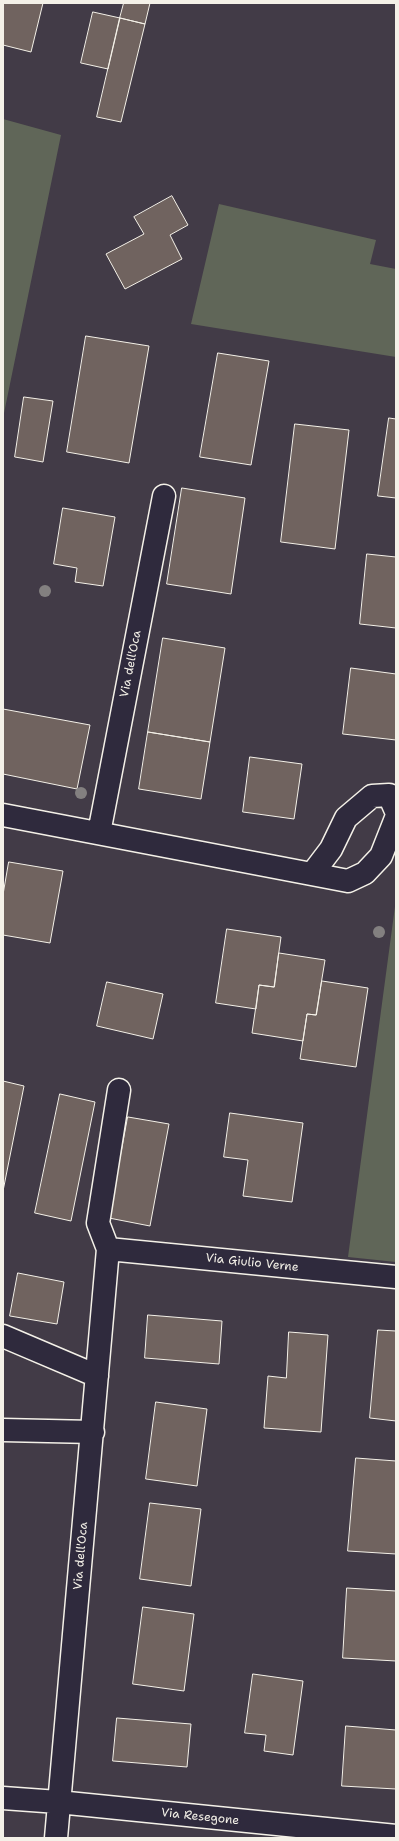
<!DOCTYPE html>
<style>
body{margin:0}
#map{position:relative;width:399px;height:1841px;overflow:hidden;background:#423b47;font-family:"Shantell Sans",sans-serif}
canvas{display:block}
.frame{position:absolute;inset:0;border:4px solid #f4f1e8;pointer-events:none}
</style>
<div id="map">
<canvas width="399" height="1841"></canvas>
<div class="frame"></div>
</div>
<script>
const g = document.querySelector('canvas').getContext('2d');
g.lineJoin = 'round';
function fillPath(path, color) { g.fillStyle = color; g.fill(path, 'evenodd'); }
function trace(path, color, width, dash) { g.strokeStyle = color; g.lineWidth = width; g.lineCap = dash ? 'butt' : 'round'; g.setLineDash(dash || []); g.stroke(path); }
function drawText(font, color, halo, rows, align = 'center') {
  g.font = font + ' "Shantell Sans",sans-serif'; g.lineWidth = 4; g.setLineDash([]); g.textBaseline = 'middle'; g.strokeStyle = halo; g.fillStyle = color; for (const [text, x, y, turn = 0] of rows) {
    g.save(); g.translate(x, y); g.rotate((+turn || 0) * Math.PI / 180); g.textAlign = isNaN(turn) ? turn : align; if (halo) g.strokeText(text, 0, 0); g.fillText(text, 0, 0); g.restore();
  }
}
fillPath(new Path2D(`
 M 3,119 L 61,135 L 3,418 Z
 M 219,204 L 376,240 L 370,264 L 396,269 L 396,357 L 191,324 Z
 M 396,899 L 396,1262 L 348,1257 Z`), '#606658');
const building = new Path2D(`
 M 3,3 L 43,3 L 31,52 L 3,45 Z
 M 124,3 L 150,3 L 145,24 L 120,18 Z
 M 93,12 L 120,18 L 108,69 L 81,63 Z
 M 120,18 L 145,24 L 121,122 L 97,117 Z
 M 172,196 L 188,225 L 170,235 L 182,259 L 125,289 L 106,254 L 144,234 L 134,217 Z
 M 86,336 L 149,346 L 129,463 L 67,452 Z
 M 218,353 L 269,361 L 251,465 L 200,457 Z
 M 24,397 L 53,401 L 43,462 L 15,457 Z
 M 389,418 L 396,419 L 396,498 L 378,496 Z
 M 295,424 L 349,430 L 335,549 L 281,542 Z
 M 182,488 L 245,498 L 231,594 L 167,584 Z
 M 63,508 L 115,517 L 103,586 L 75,582 L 77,568 L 54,564 Z
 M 367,554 L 396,557 L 396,628 L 360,624 Z
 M 163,638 L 225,648 L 210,742 L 148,732 Z
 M 351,668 L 396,674 L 396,740 L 343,734 Z
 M 3,709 L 90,725 L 77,789 L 3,774 Z
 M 148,732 L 210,742 L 201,799 L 139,789 Z
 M 250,757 L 302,764 L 294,819 L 243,812 Z
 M 9,862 L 63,871 L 50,943 L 3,935 L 3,895 Z
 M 227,929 L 281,937 L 274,987 L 259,985 L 256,1009 L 216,1003 Z
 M 279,953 L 325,960 L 316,1015 L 307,1014 L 303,1041 L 252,1033 L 259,985 L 274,987 Z
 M 322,981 L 368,988 L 356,1067 L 300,1059 L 307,1014 L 316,1015 Z
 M 107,982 L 163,994 L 153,1039 L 97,1026 Z
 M 3,1081 L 24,1086 L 3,1191 Z
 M 60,1094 L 95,1102 L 71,1221 L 35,1213 Z
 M 230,1113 L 303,1123 L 292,1202 L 243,1196 L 248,1160 L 224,1157 Z
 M 128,1117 L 169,1124 L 150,1226 L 109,1218 Z
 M 18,1273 L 64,1282 L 57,1324 L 10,1316 Z
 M 148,1315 L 222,1321 L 219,1364 L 145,1358 Z
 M 378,1330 L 396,1331 L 396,1421 L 370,1418 Z
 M 289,1332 L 328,1335 L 321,1432 L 264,1428 L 268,1376 L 286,1378 Z
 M 156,1402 L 207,1409 L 197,1486 L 146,1479 Z
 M 356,1458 L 396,1461 L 396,1554 L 348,1551 Z
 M 150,1503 L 201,1509 L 191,1586 L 140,1579 Z
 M 347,1588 L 396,1591 L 396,1661 L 343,1658 Z
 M 143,1607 L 194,1614 L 184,1691 L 133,1684 Z
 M 253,1674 L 303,1681 L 293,1755 L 264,1751 L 266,1735 L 245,1733 Z
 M 117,1718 L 191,1724 L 187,1767 L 113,1761 Z
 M 346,1726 L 396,1730 L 396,1789 L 342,1786 Z`);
fillPath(building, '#70635f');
trace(building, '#f4f1e8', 1);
const street = new Path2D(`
 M 3,815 L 348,881 L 365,873 L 381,856 L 396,818
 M 99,833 L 164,496
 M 312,874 L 331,849 L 346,818 L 372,796 L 389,795 L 396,811
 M 108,1249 L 98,1223 L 119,1090
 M 3,1336 L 97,1376
 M 3,1430 L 93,1432
 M 3,1798 L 58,1802 L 396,1836
 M 56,1838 L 108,1249 L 396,1277`);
trace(street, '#f4f1e8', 25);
trace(street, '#2f2a3d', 22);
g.fillStyle = '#838080';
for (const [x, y] of [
 [45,591],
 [81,793],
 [379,932]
]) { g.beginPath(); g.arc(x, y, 6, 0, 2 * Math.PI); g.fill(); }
drawText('12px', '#f4f1e8', '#2f2a3d', [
 ["Via dell'Oca",131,664,-79],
 ["Via Giulio Verne",252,1263,6],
 ["Via dell'Oca",81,1556,-85],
 ["Via Resegone",200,1817,6]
]);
</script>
